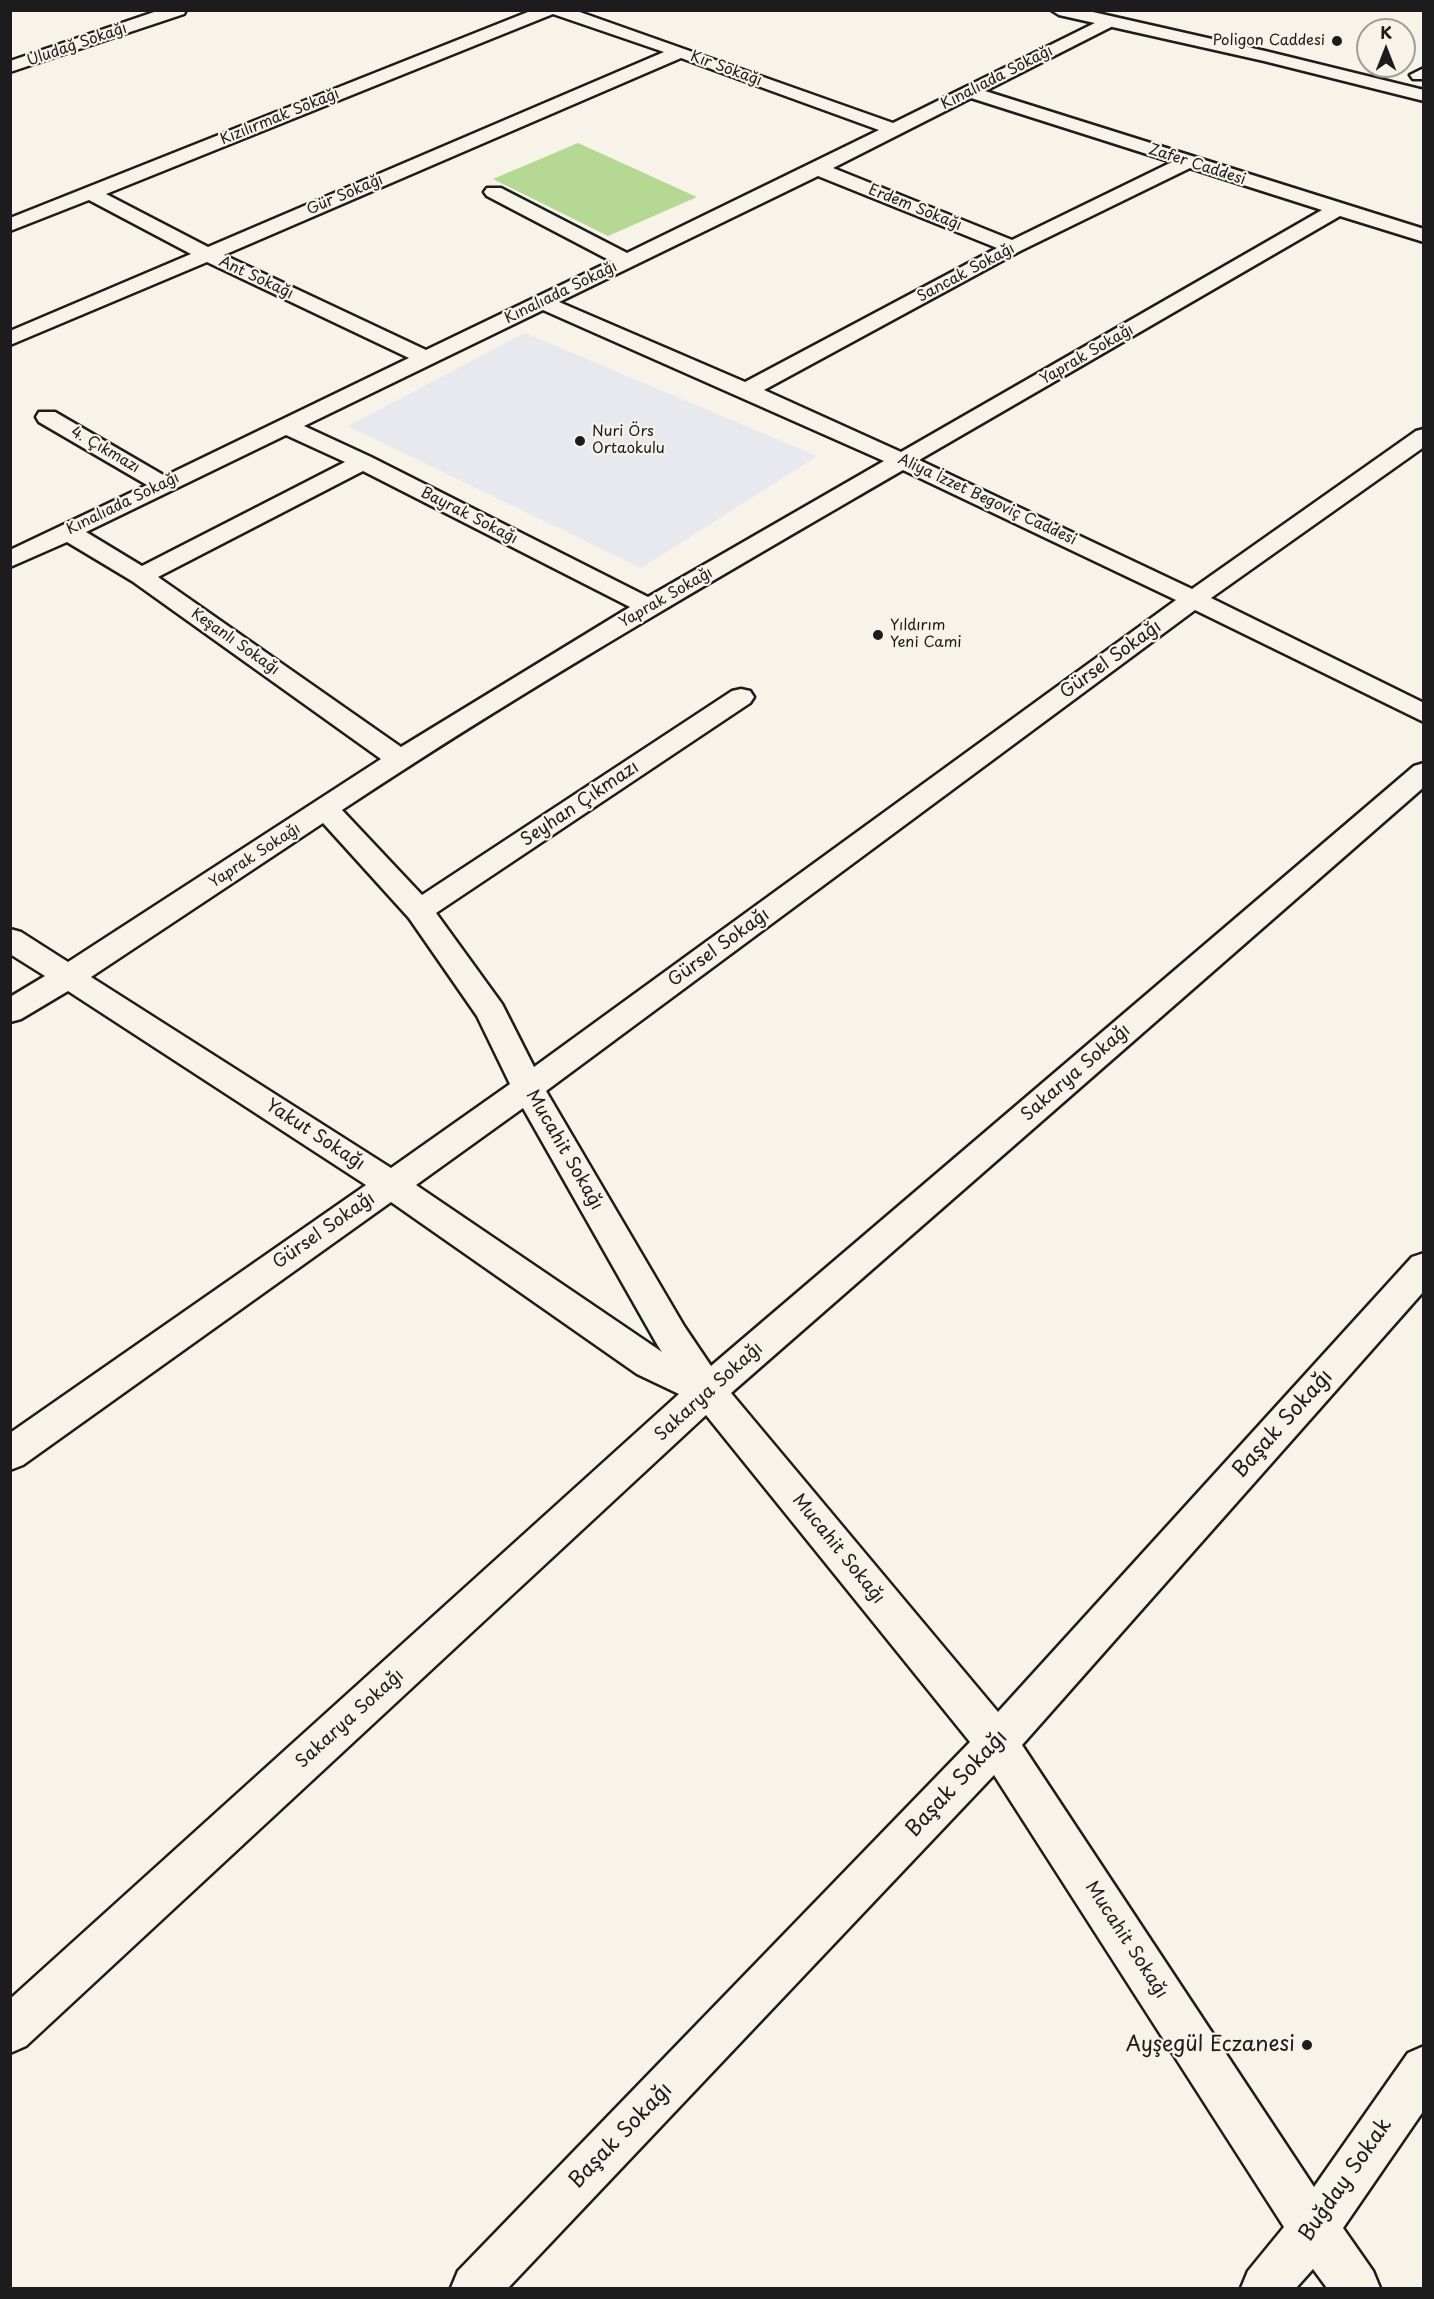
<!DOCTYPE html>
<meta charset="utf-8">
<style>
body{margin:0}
#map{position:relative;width:1434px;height:2299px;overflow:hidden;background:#f7f3e8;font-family:"Playpen Sans",sans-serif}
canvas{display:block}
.frame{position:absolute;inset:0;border:12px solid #1c1c1c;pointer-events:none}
.north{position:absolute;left:1356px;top:18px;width:60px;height:60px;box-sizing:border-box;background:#f7f3e8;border:2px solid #9f9d96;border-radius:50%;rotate:0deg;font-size:16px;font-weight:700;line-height:24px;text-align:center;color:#1c1c1c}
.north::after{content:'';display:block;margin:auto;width:21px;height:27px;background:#1c1c1c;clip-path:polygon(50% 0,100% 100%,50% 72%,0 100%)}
</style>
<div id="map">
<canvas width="1434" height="2299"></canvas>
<div class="frame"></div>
<div class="north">K</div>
</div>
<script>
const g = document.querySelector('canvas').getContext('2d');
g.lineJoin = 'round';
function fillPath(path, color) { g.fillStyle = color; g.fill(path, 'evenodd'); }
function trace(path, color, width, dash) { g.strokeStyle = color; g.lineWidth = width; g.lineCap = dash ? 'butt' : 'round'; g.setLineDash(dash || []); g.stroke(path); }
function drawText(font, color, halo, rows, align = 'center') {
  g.font = font + ' "Playpen Sans",sans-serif'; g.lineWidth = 4.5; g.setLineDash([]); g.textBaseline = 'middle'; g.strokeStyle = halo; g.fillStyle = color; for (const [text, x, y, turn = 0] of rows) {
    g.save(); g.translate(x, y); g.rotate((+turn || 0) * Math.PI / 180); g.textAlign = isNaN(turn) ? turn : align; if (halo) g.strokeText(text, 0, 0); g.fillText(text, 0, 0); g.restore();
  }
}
fillPath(new Path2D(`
 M 525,333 L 817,456 L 641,568 L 348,426 Z`), '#e8e8ef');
fillPath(new Path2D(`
 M 578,143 L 697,197 L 608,236 L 493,179 Z`), '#b5d993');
const minor = new Path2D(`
 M 160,10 L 186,10 L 184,14 L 10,72 L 10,61 Z
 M 533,10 L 574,10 L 893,123 L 1109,16 L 1117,21 L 1115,25 L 985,91 L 1424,229 L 1424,242 L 1340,216 L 919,460 L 1192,589 L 1416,431 L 1424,429 L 1424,447 L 1211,598 L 1424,703 L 1424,722 L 1195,610 L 546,1091 L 684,1326 L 711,1366 L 1414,766 L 1424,763 L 1424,787 L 731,1393 L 998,1712 L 1412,1257 L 1424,1253 L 1424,1291 L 1022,1745 L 1314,2187 L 1408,2053 L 1424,2046 L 1424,2110 L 1343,2228 L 1373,2271 L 1380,2288 L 1327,2288 L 1313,2269 L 1296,2288 L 1241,2288 L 1248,2271 L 1284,2227 L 994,1775 L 508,2288 L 451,2288 L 458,2271 L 970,1742 L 706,1415 L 26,2046 L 10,2053 L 10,1999 L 679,1394 L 637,1374 L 391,1202 L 23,1465 L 10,1470 L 10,1433 L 366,1185 L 68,991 L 21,1019 L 10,1022 L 10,997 L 45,976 L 10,954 L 10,929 L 21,932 L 68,962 L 381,759 L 132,581 L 67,542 L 10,567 L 10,550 L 147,485 L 39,422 L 36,417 L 39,412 L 55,412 L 165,476 L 409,358 L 207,262 L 10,345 L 10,331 L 191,254 L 89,200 L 10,231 L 10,218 ZM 553,14 L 664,52 L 208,247 L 106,194 ZM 681,58 L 879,130 L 627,253 L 501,188 L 487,188 L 484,192 L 487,196 L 611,261 L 426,350 L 224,255 ZM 971,98 L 1172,162 L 1012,240 L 833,168 ZM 1190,168 L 1322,210 L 901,452 L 764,390 L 1020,251 ZM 818,176 L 997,248 L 745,382 L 559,302 ZM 543,310 L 884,461 L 648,597 L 371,457 L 304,426 ZM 286,435 L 345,462 L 142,566 L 86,532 ZM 903,470 L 1176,600 L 534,1067 L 502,1004 L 436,913 L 750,703 L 754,697 L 750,691 L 741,689 L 732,691 L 422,895 L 342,810 C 524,689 714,580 903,470 ZM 363,471 L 630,607 L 401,747 L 158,577 ZM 323,823 L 409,918 L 477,1016 L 510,1084 L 391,1168 L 91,977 ZM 523,1108 L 658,1346 L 662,1352 L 416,1185 Z
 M 1424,68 L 1424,79 L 1413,79 L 1410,75 Z`);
const major = new Path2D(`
 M 1051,10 L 1084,10 L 1265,51 L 1424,90 L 1424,101 L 1264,61 L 1059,15 Z`);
trace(minor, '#1c1c1c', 5);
trace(major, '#1c1c1c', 5);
fillPath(minor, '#f7f3e8');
fillPath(major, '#f7f3e8');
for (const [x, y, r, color] of [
 [1337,41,6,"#1c1c1c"],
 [580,441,6,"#1c1c1c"],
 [878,635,6,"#1c1c1c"],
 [1307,2045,6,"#1c1c1c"]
]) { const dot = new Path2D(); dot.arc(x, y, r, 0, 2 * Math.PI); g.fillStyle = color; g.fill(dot); trace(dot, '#f7f3e8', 2); }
drawText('15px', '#1c1c1c', '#f7f3e8', [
 ["Poligon Caddesi",1325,41,"right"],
 ["Nuri Örs",592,432],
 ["Ortaokulu",592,449],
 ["Yıldırım",890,626],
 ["Yeni Cami",890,643]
], 'left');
drawText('15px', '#1c1c1c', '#f7f3e8', [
 ["Uludağ Sokağı",77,45,-19],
 ["Kır Sokağı",726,69,20],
 ["Kınalıada Sokağı",997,78,-27],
 ["Kızılırmak Sokağı",280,117,-22],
 ["Zafer Caddesi",1197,165,18],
 ["Gür Sokağı",345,195,-23],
 ["Erdem Sokağı",915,208,22],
 ["Sancak Sokağı",966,273,-28],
 ["Ant Sokağı",256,278,25],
 ["Kınalıada Sokağı",561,293,-26],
 ["Yaprak Sokağı",1087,355,-30],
 ["4. Çıkmazı",105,450,30],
 ["Aliya İzzet Begoviç Caddesi",987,500,25],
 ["Kınalıada Sokağı",123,504,-26],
 ["Bayrak Sokağı",469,516,27],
 ["Yaprak Sokağı",666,598,-30],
 ["Keşanlı Sokağı",235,642,35],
 ["Yaprak Sokağı",255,856,-33]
]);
drawText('18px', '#1c1c1c', '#f7f3e8', [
 ["Gürsel Sokağı",1111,660,-36],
 ["Seyhan Çıkmazı",580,804,-34],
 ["Gürsel Sokağı",719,948,-36],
 ["Sakarya Sokağı",1076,1073,-41],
 ["Yakut Sokağı",315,1135,33],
 ["Mucahit Sokağı",564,1150,60],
 ["Gürsel Sokağı",324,1231,-35],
 ["Sakarya Sokağı",709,1392,-42],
 ["Mucahit Sokağı",838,1549,51],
 ["Sakarya Sokağı",350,1719,-42],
 ["Mucahit Sokağı",1126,1940,57]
]);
drawText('21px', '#1c1c1c', '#f7f3e8', [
 ["Başak Sokağı",1283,1424,-48],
 ["Başak Sokağı",957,1784,-47],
 ["Başak Sokağı",621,2136,-46],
 ["Buğday Sokak",1346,2180,-55]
]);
drawText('21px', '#1c1c1c', '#f7f3e8', [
 ["Ayşegül Eczanesi",1295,2045]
], 'right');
</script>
